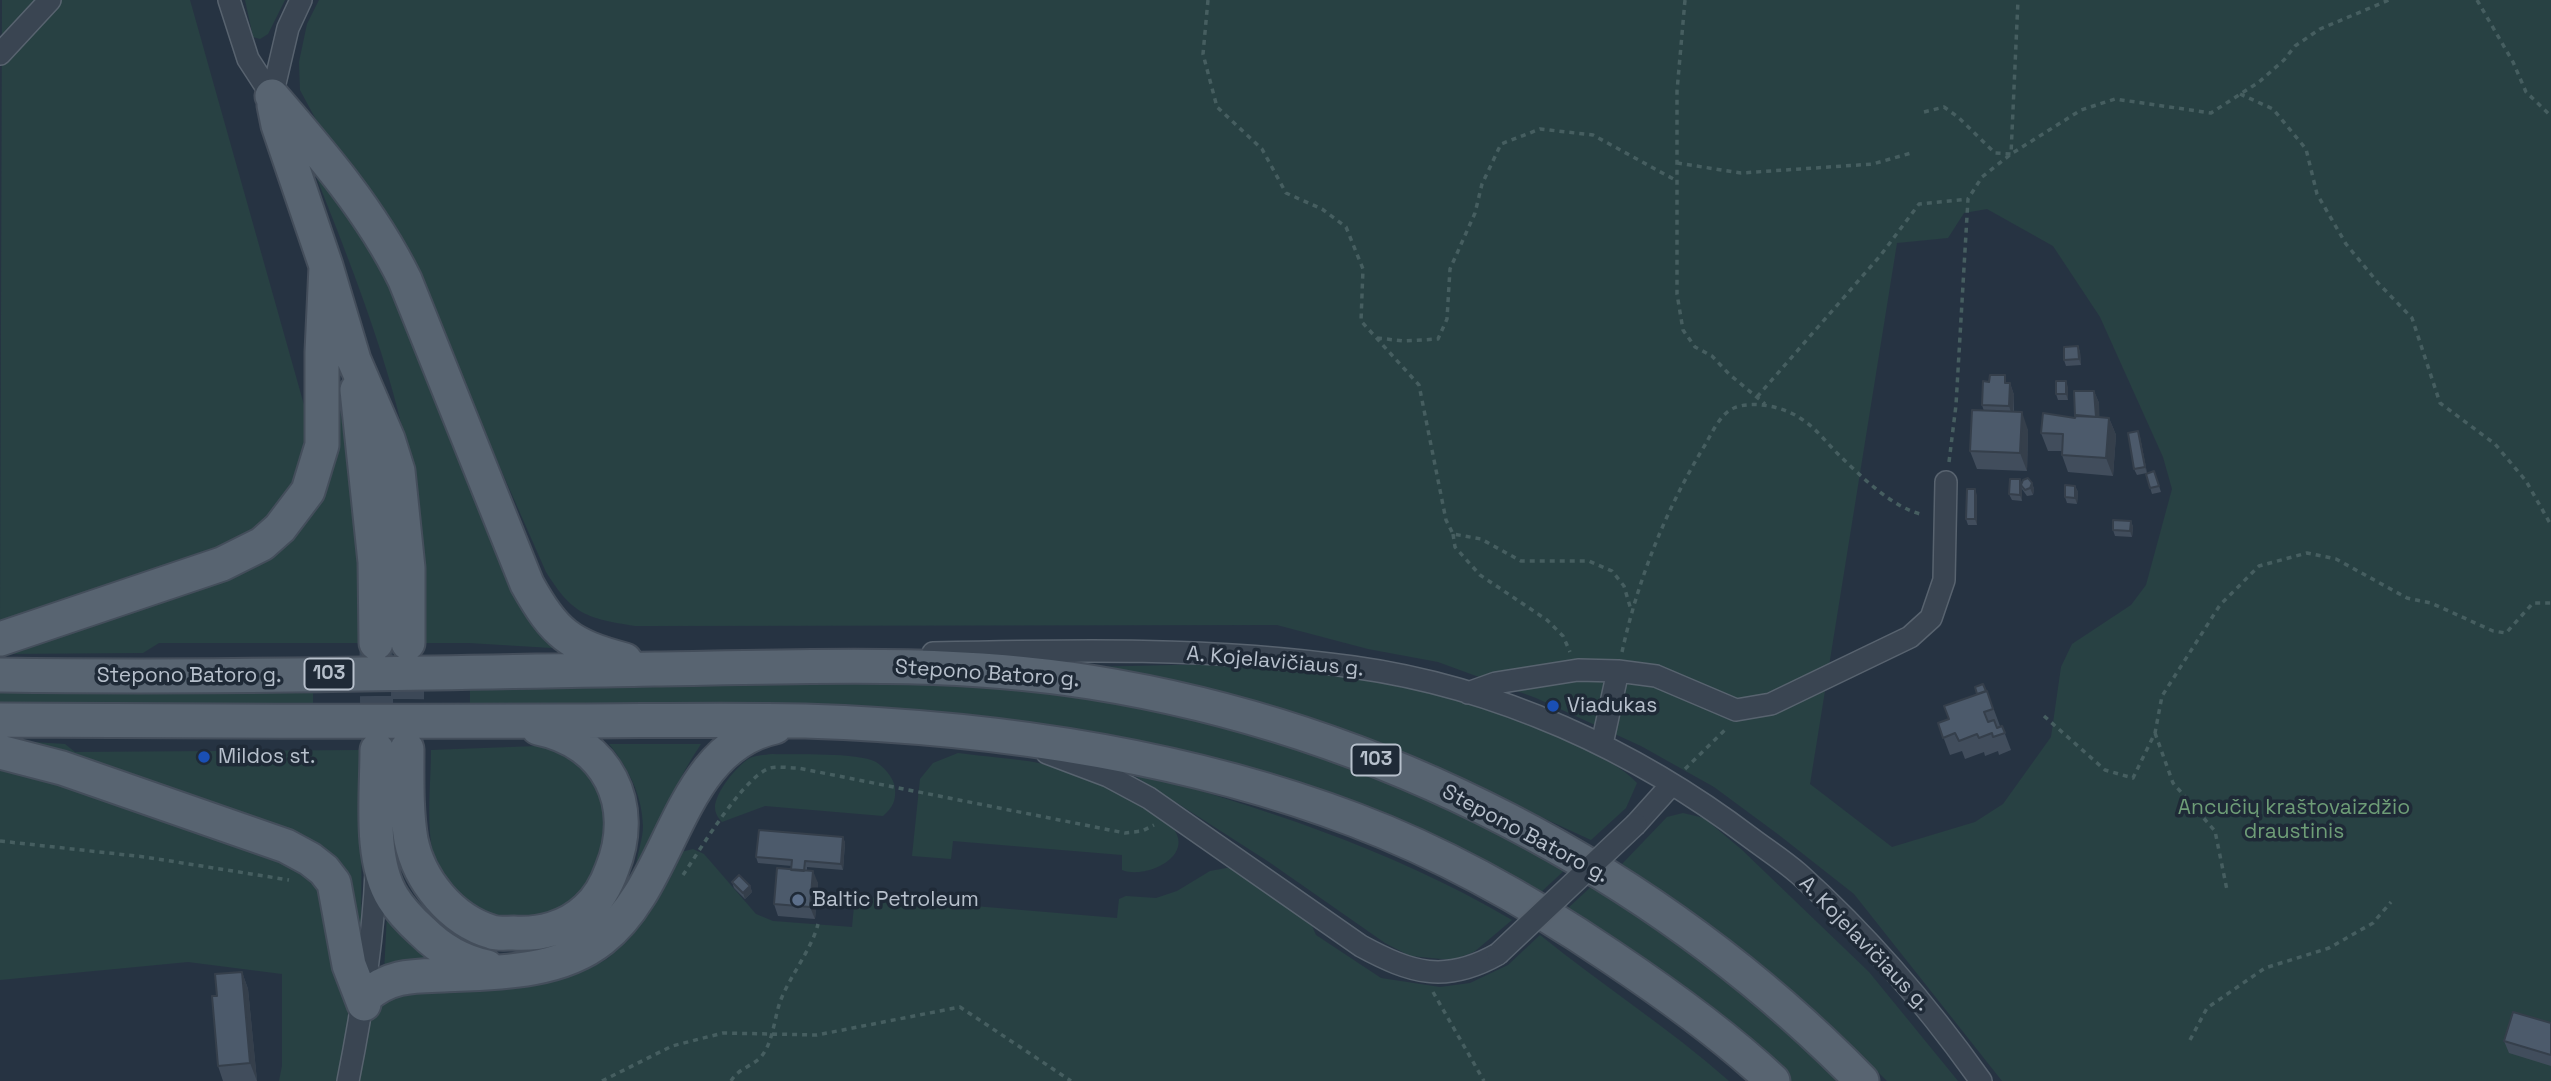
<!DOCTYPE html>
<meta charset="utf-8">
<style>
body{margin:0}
canvas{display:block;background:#263342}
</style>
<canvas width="2551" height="1081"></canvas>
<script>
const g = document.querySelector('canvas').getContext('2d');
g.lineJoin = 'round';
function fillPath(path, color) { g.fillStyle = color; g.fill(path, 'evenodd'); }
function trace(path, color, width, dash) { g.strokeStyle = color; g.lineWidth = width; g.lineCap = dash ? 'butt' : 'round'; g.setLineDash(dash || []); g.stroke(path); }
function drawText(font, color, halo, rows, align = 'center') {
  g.font = font + ' "Space Grotesk",sans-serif'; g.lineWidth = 7; g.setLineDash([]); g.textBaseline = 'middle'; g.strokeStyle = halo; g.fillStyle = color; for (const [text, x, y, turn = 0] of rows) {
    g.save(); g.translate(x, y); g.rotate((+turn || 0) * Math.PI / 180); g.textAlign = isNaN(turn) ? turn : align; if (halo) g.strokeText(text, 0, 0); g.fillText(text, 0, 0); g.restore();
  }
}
fillPath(new Path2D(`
 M 2,0 L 190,0 L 304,405 L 308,464 L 261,533 L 0,631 Z
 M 245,0 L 285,0 L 268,34 L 260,39 L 253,37 Z
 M 319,0 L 2551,0 L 2551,1081 L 2002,1081 L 1854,894 L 1779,835 L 1714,787 L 1641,746 L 1536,698 L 1438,662 L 1368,649 L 1277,625 L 635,626 C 586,618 573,615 546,572 L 425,297 L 328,142 L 300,90 L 299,62 L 307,24 ZM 1987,209 L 2053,246 L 2100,317 L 2163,457 L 2172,489 L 2146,585 L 2131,605 L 2072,644 L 2061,667 L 2051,737 L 2003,804 L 1975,822 L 1892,847 L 1810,784 L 1897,243 L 1948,238 L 1964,213 Z
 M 304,146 L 362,223 L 568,649 L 469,643 L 426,643 C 422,578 421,512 407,448 C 384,343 343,245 304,146 Z
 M 334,375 L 353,485 L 358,540 L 360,643 L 159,643 L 143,653 L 0,654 L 279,539 Z
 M 1220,664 C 1344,673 1472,691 1584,749 C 1603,759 1622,767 1637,783 L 1626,808 L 1591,840 L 1413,758 L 1084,667 Z
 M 895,680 L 1018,685 L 1130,703 L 1231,726 L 1417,790 L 1568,867 L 1540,893 L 1370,811 L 726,707 L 470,703 L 470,688 Z
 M 313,689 L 313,706 L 0,707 L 0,692 Z
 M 0,740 L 65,744 L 75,752 L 362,750 L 361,963 L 341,881 Z
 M 609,744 L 701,744 C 675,782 660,825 636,864 C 638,852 643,838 643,826 C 642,794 628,768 609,744 Z
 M 537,746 C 547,749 564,750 572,756 C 588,768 607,800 609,819 C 610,829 602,862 598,871 C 580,917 514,933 475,908 C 461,898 445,888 438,871 C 424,834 431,789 431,750 Z
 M 958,753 C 985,757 1013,758 1039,763 C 1073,771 1108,786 1138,805 C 1148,811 1161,817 1170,825 C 1199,854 1147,880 1122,870 L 1122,855 L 953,841 L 951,859 L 912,856 L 920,779 L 933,763 Z
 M 772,754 C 796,755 857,752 876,762 C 884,767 894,778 895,788 C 896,801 893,807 883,816 L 765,806 L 722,822 C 718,818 715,813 715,807 C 715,793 737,765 750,758 C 757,755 764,755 772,754 Z
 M 0,761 L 310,872 L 393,991 L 543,983 L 578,974 L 607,959 L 629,939 L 650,912 L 681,852 L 693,849 L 704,854 L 756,914 L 773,921 L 852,927 L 855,896 L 1117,918 L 1119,899 L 1126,896 L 1156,898 L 1177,891 L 1210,871 L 1232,867 L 1312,926 L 1316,935 L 1381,978 L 1440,987 L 1470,983 L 1508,965 L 1540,935 C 1602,985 1669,1028 1729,1081 L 279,1081 L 282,1066 L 282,974 L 188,962 L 0,980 Z
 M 1121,767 C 1260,808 1386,846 1512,920 L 1474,952 L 1452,960 L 1410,956 L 1385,943 L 1269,862 Z
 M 1683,813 L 1704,818 L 1741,849 L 1869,972 L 1958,1081 L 1887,1081 C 1807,999 1713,933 1622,864 L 1667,817 Z
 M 1594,884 L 1699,956 L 1770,1015 L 1844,1081 L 1790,1081 L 1716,1015 L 1567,909 Z
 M 387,914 L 438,963 L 384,973 Z`), '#284143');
trace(new Path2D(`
 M 376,646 L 377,749
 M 407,749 L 408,647`), '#3c4857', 33, [33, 17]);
const street = new Path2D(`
 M 229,0 L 248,59 L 272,96
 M 0,54 L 50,0
 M 272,96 L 288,28 L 301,0
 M 933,653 C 1072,650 1214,647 1353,667 C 1498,687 1635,750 1751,838 C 1767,850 1784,861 1799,874 C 1868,936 1927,1005 1981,1081
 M 1468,693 L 1496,683 L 1578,670 L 1618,671 L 1656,676 L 1736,710 L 1771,704 L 1910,637 L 1931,618 L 1944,580 L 1946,482
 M 1602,744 L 1618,671
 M 1047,753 L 1108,776 L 1149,798 L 1361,946 C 1411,973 1445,984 1498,954
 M 1636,824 L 1672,784
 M 348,1081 C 362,1011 373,943 376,872`);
const primary = new Path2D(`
 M 272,96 C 322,154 371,211 405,280 L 527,584 C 555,634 569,645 625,660
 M 274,105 L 278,125 L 326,266 L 354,360 L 388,439 L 398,471 L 408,568 L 408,643
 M 357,390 L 375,562 L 376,643
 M 0,639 L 222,564 L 262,544 L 280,528 L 308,491 L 322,445 L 322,352 L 326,266
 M 0,675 C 218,678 437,673 655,669 C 800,667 946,659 1090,682 C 1380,728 1657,871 1862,1081
 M 0,720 C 187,722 374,721 561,721 C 642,721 724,719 805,721 C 989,727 1181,754 1355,820 C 1445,854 1530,902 1610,956 C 1667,994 1723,1034 1773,1081
 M 407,749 C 407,779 406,810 411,840 C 419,880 451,920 492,932 C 498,934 506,933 513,933 C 539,935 567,928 587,909 C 598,899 607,883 612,869 C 638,805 608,742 538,728
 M 377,750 C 377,794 369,860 393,898 C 401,911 411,921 422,931 C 440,949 462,962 487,967
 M 0,752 L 62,768 L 286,846 L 310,859 L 324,870 L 334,883 L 349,965 L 364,1004
 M 365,997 C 389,975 413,976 444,975 C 496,973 560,973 602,939 C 674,883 676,748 775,727`);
trace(street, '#58636f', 24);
trace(primary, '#444e5b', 37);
trace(new Path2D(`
 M 1208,0 L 1203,54 L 1217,107 L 1262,149 L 1286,193 L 1322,209 L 1346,227 L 1363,269 L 1361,321 L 1419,385 L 1446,520 L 1453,534 L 1481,539 L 1521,561 L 1589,561 L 1612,571 L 1624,586 L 1631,610
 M 1685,0 L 1677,91 L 1677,294 L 1683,330 L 1695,347 L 1712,356 L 1729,374 L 1765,404
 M 2477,0 L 2513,62 L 2526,92 L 2551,116
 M 2240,94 L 2273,109 L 2306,149 L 2317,194 L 2346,244 L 2379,284 L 2412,318 L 2440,403 L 2495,444 L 2526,481 L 2551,525
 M 1924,112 L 1944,107 L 1958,117 L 1995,153 L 2011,154 L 2018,0
 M 1677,163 L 1741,173 L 1873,164 L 1911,153
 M 1377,338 L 1404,341 L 1438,339 L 1447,319 L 1450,269 L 1475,213 L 1482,184 L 1501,144 L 1540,129 L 1593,135 L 1677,181
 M 1757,397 L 1880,256 L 1919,204 L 1968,199
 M 1949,462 L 1956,405 L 1968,199 L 1982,177 L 2011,154 L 2081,110 L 2115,99 L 2211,113 L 2259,82 L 2284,60 L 2295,46 L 2320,29 L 2389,0
 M 1453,534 L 1455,547 L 1480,575 L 1547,620 L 1563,636 L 1570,652
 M 1622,652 C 1638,579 1666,509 1705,445 C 1712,433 1720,414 1734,408 C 1753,400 1784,407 1800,418 C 1816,428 1825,441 1838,454 C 1862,477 1892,508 1924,515
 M 2044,716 L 2105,770 L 2133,778 L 2155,733 L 2162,696 L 2220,605 L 2259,566 L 2307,553 L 2336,559 L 2407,598 L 2431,603 L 2493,631 L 2506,633 L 2533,603 L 2551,603
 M 2155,733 L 2173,783 L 2215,831 L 2227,890
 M 1685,769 L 1727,728
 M 0,841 L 145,857 L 289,880
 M 683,875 C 700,850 744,776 770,768 C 778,766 789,768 798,768 L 1125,833 L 1142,831 L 1154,825
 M 1433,992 L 1484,1081
 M 2190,1040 L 2207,1008 L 2265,968 L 2329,948 L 2373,923 L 2391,902
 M 602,1081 L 672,1046 L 723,1033 L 817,1035 L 960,1007 L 1071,1081
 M 731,1081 C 738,1069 750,1067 760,1058 C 773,1044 774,1019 780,1002 C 789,977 812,949 818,924`), '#465e60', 3.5, [5, 5]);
trace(street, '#3a4552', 21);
trace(primary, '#586471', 33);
const streetBridge = new Path2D(`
 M 1498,954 L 1636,824`);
trace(streetBridge, '#58636f', 24, []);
trace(streetBridge, '#3a4552', 21);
fillPath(new Path2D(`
 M 2078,346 L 2080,352 L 2081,365 L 2066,366 L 2064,360 Z
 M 2008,383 L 2010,383 L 2014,395 L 2014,412 L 2028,430 L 2027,471 L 1977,469 L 1970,451 L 1984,411 L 1982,405 Z
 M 2068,387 L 2068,400 L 2058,400 L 2056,394 Z
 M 2094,391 L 2099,403 L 2099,417 L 2109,418 L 2116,435 L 2113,476 L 2068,472 L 2062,455 L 2062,451 L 2048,451 L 2041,433 L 2075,418 Z
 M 2138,431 L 2140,437 L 2147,473 L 2137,475 L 2134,469 Z
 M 2154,471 L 2161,492 L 2152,494 L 2146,474 Z
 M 2020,479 L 2022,483 L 2032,483 L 2034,489 L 2033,495 L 2027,496 L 2022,489 L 2022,501 L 2012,500 L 2009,494 Z
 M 2075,486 L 2078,492 L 2077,504 L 2067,503 L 2065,497 Z
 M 1977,495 L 1977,525 L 1968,525 L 1966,519 Z
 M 2131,521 L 2133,527 L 2132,537 L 2115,536 L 2113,530 Z
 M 1987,691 L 2000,726 L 1997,728 L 2002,726 L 2011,750 L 1999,755 L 1998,751 L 1985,756 L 1984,752 L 1965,759 L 1962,751 L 1950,755 L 1938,723 L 1949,719 Z
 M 843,837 L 845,843 L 843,870 L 807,867 L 807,871 L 818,883 L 815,919 L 778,916 L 774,904 L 791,870 L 792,866 L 758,863 L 756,857 Z
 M 732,882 L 750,886 L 752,892 L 745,899 L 734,888 Z
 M 242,972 L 248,989 L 257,1081 L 223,1081 L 218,1066 L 217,996 Z
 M 2551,1023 L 2551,1066 L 2509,1053 L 2504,1041 Z`), '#414d5c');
fillPath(new Path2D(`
 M 2078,346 L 2080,352 L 2081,365 L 2079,359 Z
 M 2066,381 L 2068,387 L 2068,400 L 2066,394 Z
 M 2010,383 L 2014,395 L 2013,418 L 2009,406 Z
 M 2094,391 L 2099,403 L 2100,429 L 2096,417 Z
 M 2022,412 L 2028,430 L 2027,471 L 2020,453 Z
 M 2109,418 L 2116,435 L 2113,476 L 2106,458 Z
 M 2138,431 L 2140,437 L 2147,473 L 2145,467 Z
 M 2020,479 L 2023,485 L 2021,485 L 2022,489 L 2022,501 L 2020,495 Z
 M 2032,483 L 2034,489 L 2033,495 L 2030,488 Z
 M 2075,486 L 2078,492 L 2077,504 L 2075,498 Z
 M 1975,489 L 1977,495 L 1977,525 L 1975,519 Z
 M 2131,521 L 2133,527 L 2132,537 L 2130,531 Z
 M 843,837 L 845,843 L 843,870 L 841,864 Z
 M 813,871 L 818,883 L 815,919 L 810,907 Z
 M 750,886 L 752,892 L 745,899 L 743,893 Z
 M 242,972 L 248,989 L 257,1081 L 250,1063 Z`), '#353f4b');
const building = new Path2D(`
 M 2078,346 L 2079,359 L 2064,360 L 2064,347 Z
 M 1990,375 L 2005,375 L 2005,383 L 2010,383 L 2009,406 L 1982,405 L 1983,381 L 1989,382 Z
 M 2056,381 L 2066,381 L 2066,394 L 2056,394 Z
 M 2074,391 L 2094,391 L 2096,417 L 2075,416 Z
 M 1972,410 L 2022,412 L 2020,453 L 1970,451 Z
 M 2043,413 L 2075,418 L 2076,415 L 2109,418 L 2106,458 L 2062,455 L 2063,434 L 2041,433 Z
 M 2138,431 L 2145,467 L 2134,469 L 2128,433 Z
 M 2154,471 L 2159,486 L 2150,488 L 2146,474 Z
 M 2028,478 L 2032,483 L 2030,488 L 2025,490 L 2021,485 L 2023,480 Z
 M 2010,479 L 2020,479 L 2020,495 L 2009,494 Z
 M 2065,485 L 2075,486 L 2075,498 L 2065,497 Z
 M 1967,489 L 1975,489 L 1975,519 L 1966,519 Z
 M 2113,520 L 2131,521 L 2130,531 L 2113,530 Z
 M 1983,684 L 1986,691 L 1977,694 L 1975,687 Z
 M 1987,691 L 1993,709 L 1984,712 L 1988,722 L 1994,720 L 1997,728 L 2002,726 L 2005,733 L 1993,737 L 1992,733 L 1979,738 L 1977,734 L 1959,741 L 1955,733 L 1943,738 L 1938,723 L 1949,719 L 1944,706 Z
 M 759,830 L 843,837 L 841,864 L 805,861 L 804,871 L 791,870 L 792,860 L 756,857 Z
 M 777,868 L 813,871 L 810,907 L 774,904 Z
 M 739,875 L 750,886 L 743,893 L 732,882 Z
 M 242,972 L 250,1063 L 218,1066 L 212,996 L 217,996 L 215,974 Z
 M 2513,1012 L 2551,1023 L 2551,1055 L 2504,1041 Z`);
fillPath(building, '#4c5a6b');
trace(building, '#353f4b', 2);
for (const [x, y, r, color] of [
 [1553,706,7,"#1a4fb4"],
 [204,757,7,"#1a4fb4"],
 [798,900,7,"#5c6f8a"]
]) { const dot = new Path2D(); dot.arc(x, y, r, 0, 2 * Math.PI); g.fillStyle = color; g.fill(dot); trace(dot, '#1f2a37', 2.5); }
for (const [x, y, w] of [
 [329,674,49],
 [1376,760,49]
]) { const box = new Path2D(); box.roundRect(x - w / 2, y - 15.5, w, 31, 5); g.fillStyle = '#1f2a37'; g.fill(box); trace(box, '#b7c0cc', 2); }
drawText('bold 19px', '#b7c0cc', null, [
 ["103",329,674],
 ["103",1376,760]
]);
drawText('21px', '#b7c0cc', '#1f2a37', [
 ["A. Kojelavičiaus g.",1275,662,5],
 ["Stepono Batoro g.",987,674,4],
 ["Stepono Batoro g.",189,676],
 ["Stepono Batoro g.",1525,834,28],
 ["A. Kojelavičiaus g.",1864,944,46]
]);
drawText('21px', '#b7c0cc', '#1f2a37', [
 ["Viadukas",1567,706],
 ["Mildos st.",218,757],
 ["Baltic Petroleum",812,900]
], 'left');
drawText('21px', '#6e9d77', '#1f2a37', [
 ["Ancučių kraštovaizdžio",2294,808],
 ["draustinis",2294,832]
]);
</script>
